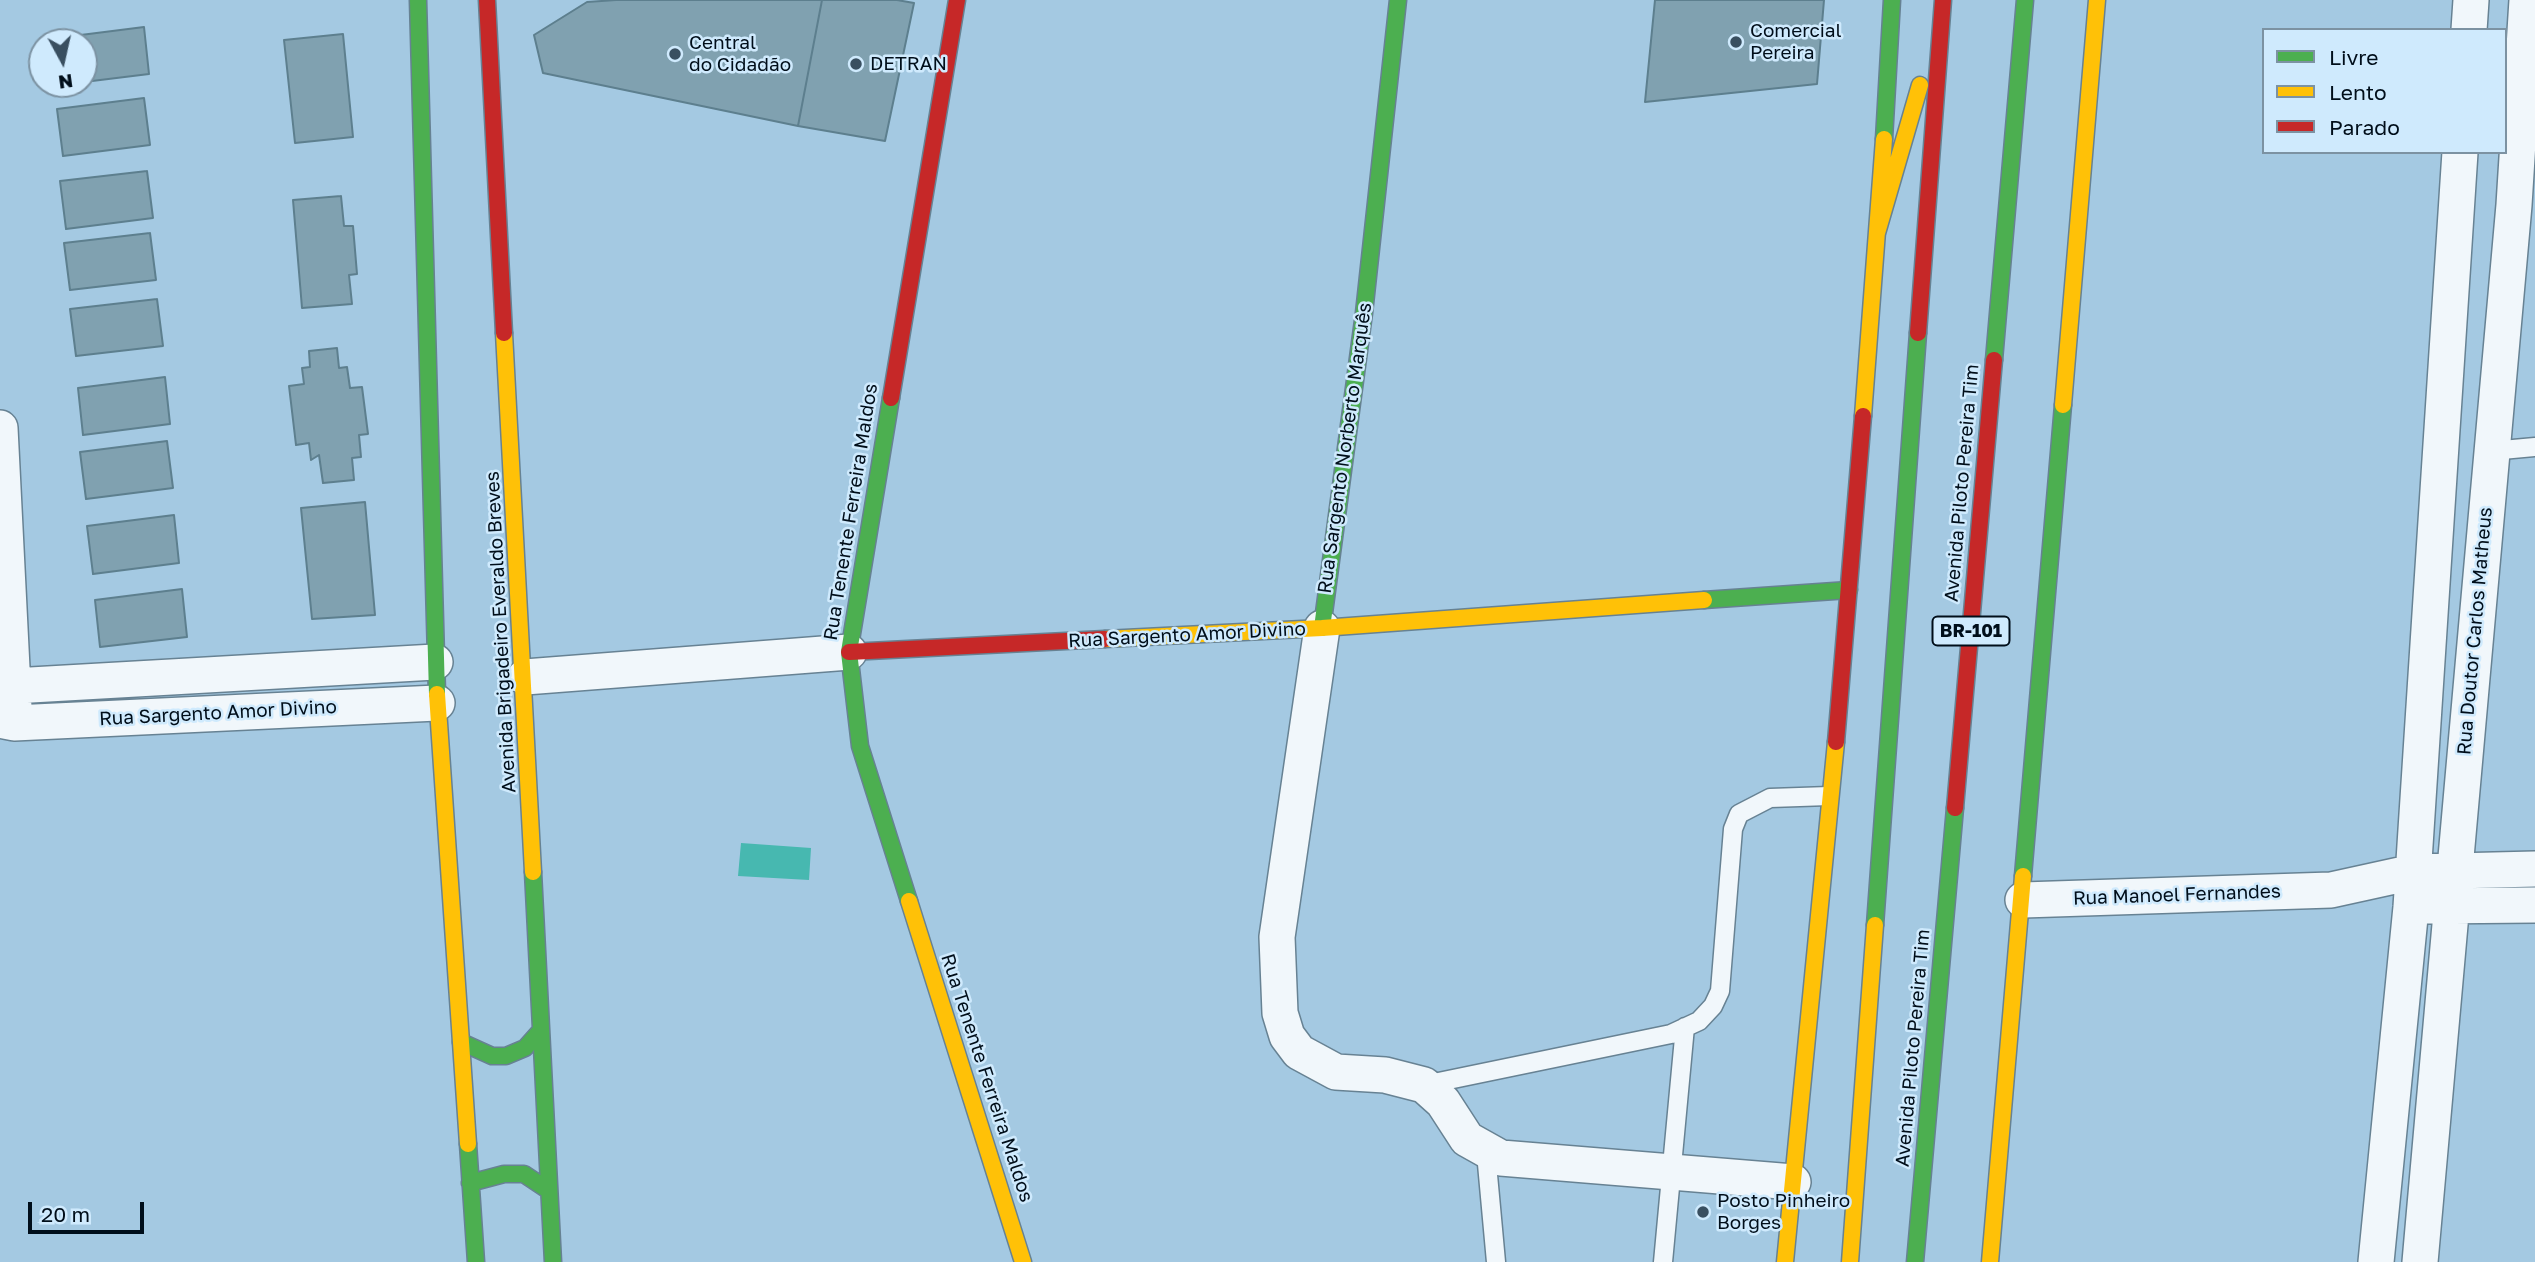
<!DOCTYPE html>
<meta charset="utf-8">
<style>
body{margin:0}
#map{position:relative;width:2535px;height:1262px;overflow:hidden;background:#a4c9e2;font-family:"Golos Text",sans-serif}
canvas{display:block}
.legend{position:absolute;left:2262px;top:28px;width:245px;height:126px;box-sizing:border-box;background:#cfeafd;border:2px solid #7c92a2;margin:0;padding:9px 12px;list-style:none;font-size:21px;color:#000e1a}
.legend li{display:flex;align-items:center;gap:14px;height:35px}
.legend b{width:35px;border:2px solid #7c92a2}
.north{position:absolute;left:28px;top:28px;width:70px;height:70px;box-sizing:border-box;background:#cfeafd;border:2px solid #7c92a2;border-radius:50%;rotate:172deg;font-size:19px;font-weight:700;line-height:28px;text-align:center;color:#000e1a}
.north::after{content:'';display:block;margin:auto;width:24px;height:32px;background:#394f60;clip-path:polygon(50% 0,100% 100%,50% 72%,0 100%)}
.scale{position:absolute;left:28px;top:1202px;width:116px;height:32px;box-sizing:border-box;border:4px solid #000e1a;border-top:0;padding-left:9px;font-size:21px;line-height:24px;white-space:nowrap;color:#000e1a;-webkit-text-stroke:5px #cfeafd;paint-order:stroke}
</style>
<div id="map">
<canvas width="2535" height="1262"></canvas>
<ul class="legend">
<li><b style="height:9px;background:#4caf50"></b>Livre</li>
<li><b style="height:9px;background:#ffc107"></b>Lento</li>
<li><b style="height:9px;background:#c62828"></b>Parado</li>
</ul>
<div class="north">N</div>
<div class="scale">20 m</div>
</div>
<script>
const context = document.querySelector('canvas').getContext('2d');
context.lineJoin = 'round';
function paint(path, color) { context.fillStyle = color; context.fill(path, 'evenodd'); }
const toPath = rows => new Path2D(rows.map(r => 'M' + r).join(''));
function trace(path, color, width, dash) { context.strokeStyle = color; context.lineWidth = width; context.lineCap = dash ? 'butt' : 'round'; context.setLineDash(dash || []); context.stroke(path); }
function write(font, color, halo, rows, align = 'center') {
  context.font = font + ' "Golos Text",sans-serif'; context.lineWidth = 5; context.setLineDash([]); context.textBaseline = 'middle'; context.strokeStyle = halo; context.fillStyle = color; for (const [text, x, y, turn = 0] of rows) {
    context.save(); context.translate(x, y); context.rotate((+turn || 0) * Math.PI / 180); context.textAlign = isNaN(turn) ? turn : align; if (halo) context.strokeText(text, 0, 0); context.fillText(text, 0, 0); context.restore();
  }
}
paint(toPath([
 [741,843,811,848,809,880,738,876]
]), '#47b8b0');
const building = toPath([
 [616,0,822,0,798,126,543,73,534,35,587,2,616,0],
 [822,0,897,0,914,3,885,141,798,126,822,0],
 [1655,0,1824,0,1817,84,1645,102,1655,0],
 [144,27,149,74,84,82,84,42,57,42,57,38,144,27],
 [343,34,353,137,295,143,284,40,343,34],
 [144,98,150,145,63,156,57,109,144,98],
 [147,171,153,218,66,229,60,181,147,171],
 [341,196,344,226,353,226,357,274,349,275,352,304,302,308,293,200,341,196],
 [150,233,156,280,70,290,64,243,150,233],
 [157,299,163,346,76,356,70,309,157,299],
 [337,348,339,368,347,367,350,388,362,387,368,434,359,435,361,457,352,458,354,480,323,483,319,455,311,460,309,443,296,445,289,386,304,384,302,368,310,367,309,351,337,348],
 [165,377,170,424,83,435,78,388,165,377],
 [167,441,173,488,86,499,80,452,167,441],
 [365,502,375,615,312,619,301,508,365,502],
 [174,515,179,563,93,574,87,526,174,515],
 [182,589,187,637,100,647,95,600,182,589]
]);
paint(building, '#80a1b0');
trace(building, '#5d7f8e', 2);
const lane = toPath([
 [2491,451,2535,447],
 [1424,1085,1671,1034,1699,1021,1713,1006,1720,991,1733,829,1739,814,1770,798,1829,796],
 [1486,1153,1496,1262],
 [1663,1262,1685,1027]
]);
const street = toPath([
 [2469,30,2471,0],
 [0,428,14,708],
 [1322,628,1277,937,1280,1013,1287,1036,1299,1052,1336,1072,1385,1075,1424,1085,1443,1102,1467,1139,1501,1158,1793,1182],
 [525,677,849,652],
 [0,690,13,686,435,662],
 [0,720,14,723,437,703],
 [2023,900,2331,890,2413,872,2535,869],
 [2427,906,2535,905],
 [2376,1262,2411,907,2460,152],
 [2420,1262,2514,205,2527,0]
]);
const fast = toPath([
 [418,0,437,694],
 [1884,139,1892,0],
 [1994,360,2025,0],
 [891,398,849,652,860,746,909,901],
 [1704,600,1849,590],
 [1322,628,1364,313,1398,0],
 [533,872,553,1262],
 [2023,876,2063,405],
 [1875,925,1918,333],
 [461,1042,492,1056,506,1056,525,1048,541,1030],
 [468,1144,476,1262],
 [470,1183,504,1174,524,1174,548,1190],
 [1915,1262,1955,808]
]);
const slow = toPath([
 [1877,233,1920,85],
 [504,333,533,872],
 [2063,405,2097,0],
 [1863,416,1884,139],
 [1105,639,1322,628,1704,600],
 [437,694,468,1144],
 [909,901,1023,1262],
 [1785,1262,1836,742],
 [1850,1262,1875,925],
 [1990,1262,2023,876]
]);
const jam = toPath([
 [487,0,504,333],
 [1918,333,1943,0],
 [891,398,957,0],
 [849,652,1105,639],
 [1836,742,1863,416],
 [1955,808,1994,360]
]);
trace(lane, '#678293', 21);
trace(street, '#678293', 38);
trace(fast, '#678293', 19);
trace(slow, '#678293', 19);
trace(jam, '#678293', 19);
trace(lane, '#f1f7fb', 18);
trace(street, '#f1f7fb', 35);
trace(fast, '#4caf50', 16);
trace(slow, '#ffc107', 16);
trace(jam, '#c62828', 16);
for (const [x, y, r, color] of [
 [1736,42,7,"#394f60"],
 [675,54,7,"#394f60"],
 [856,64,7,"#394f60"],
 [1703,1212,7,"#394f60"]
]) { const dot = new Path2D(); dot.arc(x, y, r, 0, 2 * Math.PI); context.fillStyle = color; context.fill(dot); trace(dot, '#cfeafd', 2.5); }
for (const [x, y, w] of [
 [1971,631,77]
]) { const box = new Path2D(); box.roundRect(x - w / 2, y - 14.5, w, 29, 5); context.fillStyle = '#cfeafd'; context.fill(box); trace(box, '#000e1a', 2); }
write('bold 18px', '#000e1a', null, [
 ["BR-101",1971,631]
]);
write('19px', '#000e1a', '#cfeafd', [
 ["Comercial",1750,31],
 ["Pereira",1750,53],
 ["Central",689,43],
 ["do Cidadão",689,65],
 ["DETRAN",870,64],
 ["Posto Pinheiro",1717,1201],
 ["Borges",1717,1223]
], 'left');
write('19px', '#000e1a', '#cfeafd', [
 ["Rua Sargento Norberto Marquês",1345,448,-82],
 ["Avenida Piloto Pereira Tim",1962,483,-85],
 ["Rua Tenente Ferreira Maldos",851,512,-81],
 ["Rua Doutor Carlos Matheus",2475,631,-85],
 ["Avenida Brigadeiro Everaldo Breves",501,632,-93],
 ["Rua Sargento Amor Divino",1187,635,-3],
 ["Rua Sargento Amor Divino",218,713,-3],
 ["Rua Manoel Fernandes",2177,895,-2],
 ["Avenida Piloto Pereira Tim",1913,1048,-85],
 ["Rua Tenente Ferreira Maldos",987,1078,72]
]);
</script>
